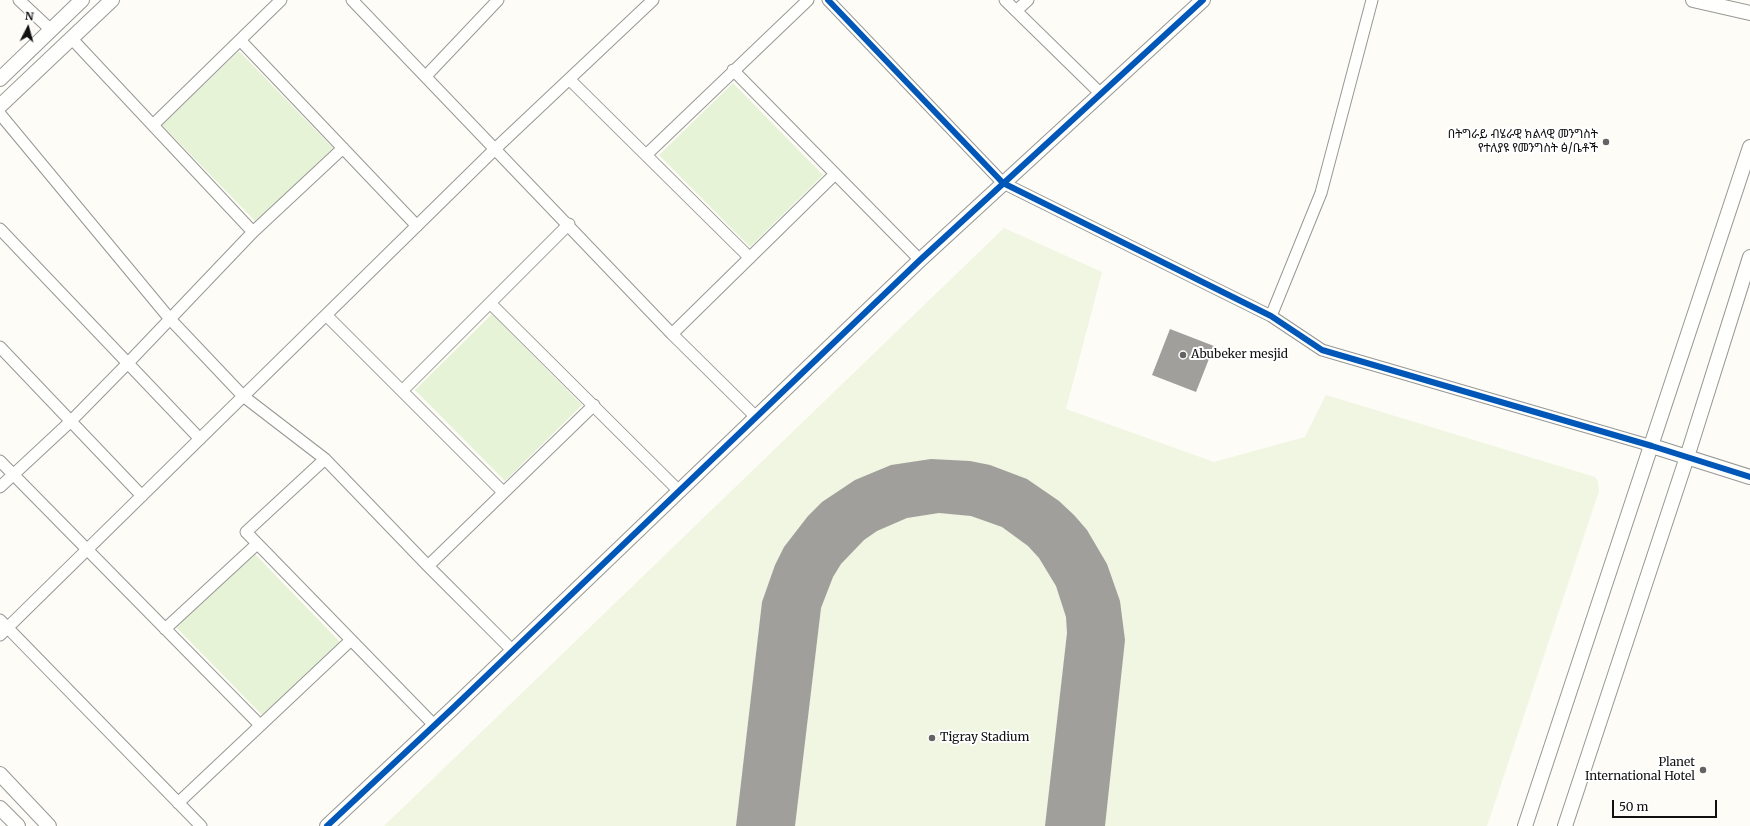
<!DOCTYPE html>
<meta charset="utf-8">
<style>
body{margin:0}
#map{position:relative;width:1750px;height:826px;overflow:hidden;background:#fdfcf7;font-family:Merriweather,serif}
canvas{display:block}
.north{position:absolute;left:8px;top:8px;width:40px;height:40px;-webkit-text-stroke:3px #fff;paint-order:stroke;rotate:6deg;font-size:11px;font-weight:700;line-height:16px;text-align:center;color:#111}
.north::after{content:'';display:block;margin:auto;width:14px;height:18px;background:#111;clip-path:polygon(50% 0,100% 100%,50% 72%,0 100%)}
.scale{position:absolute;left:1612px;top:800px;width:105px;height:18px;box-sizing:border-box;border:2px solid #111;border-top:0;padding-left:5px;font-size:12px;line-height:14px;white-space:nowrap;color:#111;-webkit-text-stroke:3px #fff;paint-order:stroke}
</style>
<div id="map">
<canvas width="1750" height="826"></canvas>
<div class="north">N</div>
<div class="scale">50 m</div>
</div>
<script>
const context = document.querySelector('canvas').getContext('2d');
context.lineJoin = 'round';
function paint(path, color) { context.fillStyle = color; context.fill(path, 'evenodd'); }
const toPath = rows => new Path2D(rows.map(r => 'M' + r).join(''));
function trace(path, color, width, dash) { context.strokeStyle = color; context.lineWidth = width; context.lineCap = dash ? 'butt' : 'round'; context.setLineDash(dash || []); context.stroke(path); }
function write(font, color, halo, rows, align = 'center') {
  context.font = font + ' Merriweather,"Noto Sans Ethiopic",serif'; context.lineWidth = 4; context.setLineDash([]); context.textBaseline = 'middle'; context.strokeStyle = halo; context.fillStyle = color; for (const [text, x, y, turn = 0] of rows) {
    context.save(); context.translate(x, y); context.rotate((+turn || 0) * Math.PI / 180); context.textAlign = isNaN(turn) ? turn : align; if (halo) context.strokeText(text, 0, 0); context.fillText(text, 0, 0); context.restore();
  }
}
paint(toPath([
 [239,51,333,148,256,222,162,125],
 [733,83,823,175,750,247,659,155],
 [492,314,582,405,505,481,415,390],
 [254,553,340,642,263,716,176,627]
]), '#e7f3d7');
paint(toPath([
 [1004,228,1102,272,1066,409,1214,462,1305,437,1326,395,1595,477,1598,481,1599,491,1487,826,384,826]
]), '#f0f6e1');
paint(toPath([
 [1170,329,1214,346,1196,392,1152,375],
 [931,459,970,461,990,465,1027,479,1059,501,1074,515,1087,530,1107,564,1120,601,1125,640,1105,826,1045,826,1067,633,1066,617,1056,586,1039,558,1028,546,1002,527,971,516,939,513,907,518,877,531,864,540,841,564,833,577,821,608,795,826,736,826,762,602,775,565,784,547,808,516,822,502,855,480,891,465]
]), '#a19f9c');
const minor = toPath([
 [19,0,51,30],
 [352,0,672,334,756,417],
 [828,0,1003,183,1271,316,1322,350,1652,446],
 [1005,0,1101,94],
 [1016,11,1028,0],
 [72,39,253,232],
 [240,40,417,226],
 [733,70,920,260],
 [426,76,498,0],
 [569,79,750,258],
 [0,114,170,319,243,396,325,459,428,566,512,650],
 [153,125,281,0],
 [646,155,808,0],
 [0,229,200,439],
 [490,303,679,491],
 [326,315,503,492],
 [1271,316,1321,193,1372,0],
 [672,334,835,174],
 [0,347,142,496],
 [402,391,569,224],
 [325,459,246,532,434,725],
 [0,461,260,725],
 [0,487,71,421,128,363,253,232,343,148],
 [428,566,594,405],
 [0,620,201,826],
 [165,629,257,544],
 [0,635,495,149,653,0],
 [178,803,351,640]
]);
const tertiary = toPath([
 [1693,0,1750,13],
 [0,79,82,0],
 [0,106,112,0],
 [1652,446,1750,477],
 [0,774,49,826],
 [0,808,18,826],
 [327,826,454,707,920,260,1203,0],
 [1525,826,1750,147],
 [1565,826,1687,457,1750,257]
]);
trace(minor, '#979795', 13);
trace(tertiary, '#979795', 16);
trace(minor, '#fffffe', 11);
trace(tertiary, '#fffffe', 14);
trace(toPath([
 [828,0,1003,183,1271,316,1322,350,1652,446,1750,477],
 [327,826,454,707,920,260,1203,0]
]), '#0057b8', 6);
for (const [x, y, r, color] of [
 [1606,142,4,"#646362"],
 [1183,355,4,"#646362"],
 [932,738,4,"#646362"],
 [1703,770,4,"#646362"]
]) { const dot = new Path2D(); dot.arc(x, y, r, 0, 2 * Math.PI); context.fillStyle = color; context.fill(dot); trace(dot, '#fff', 1.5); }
write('12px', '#111', '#fff', [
 ["በትግራይ ብሄራዊ ክልላዊ መንግስት",1598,135],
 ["የተለያዩ የመንግስት ፅ/ቤቶች",1598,149],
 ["Abubeker mesjid",1191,355,"left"],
 ["Tigray Stadium",940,738,"left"],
 ["Planet",1695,763],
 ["International Hotel",1695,777]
], 'right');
</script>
